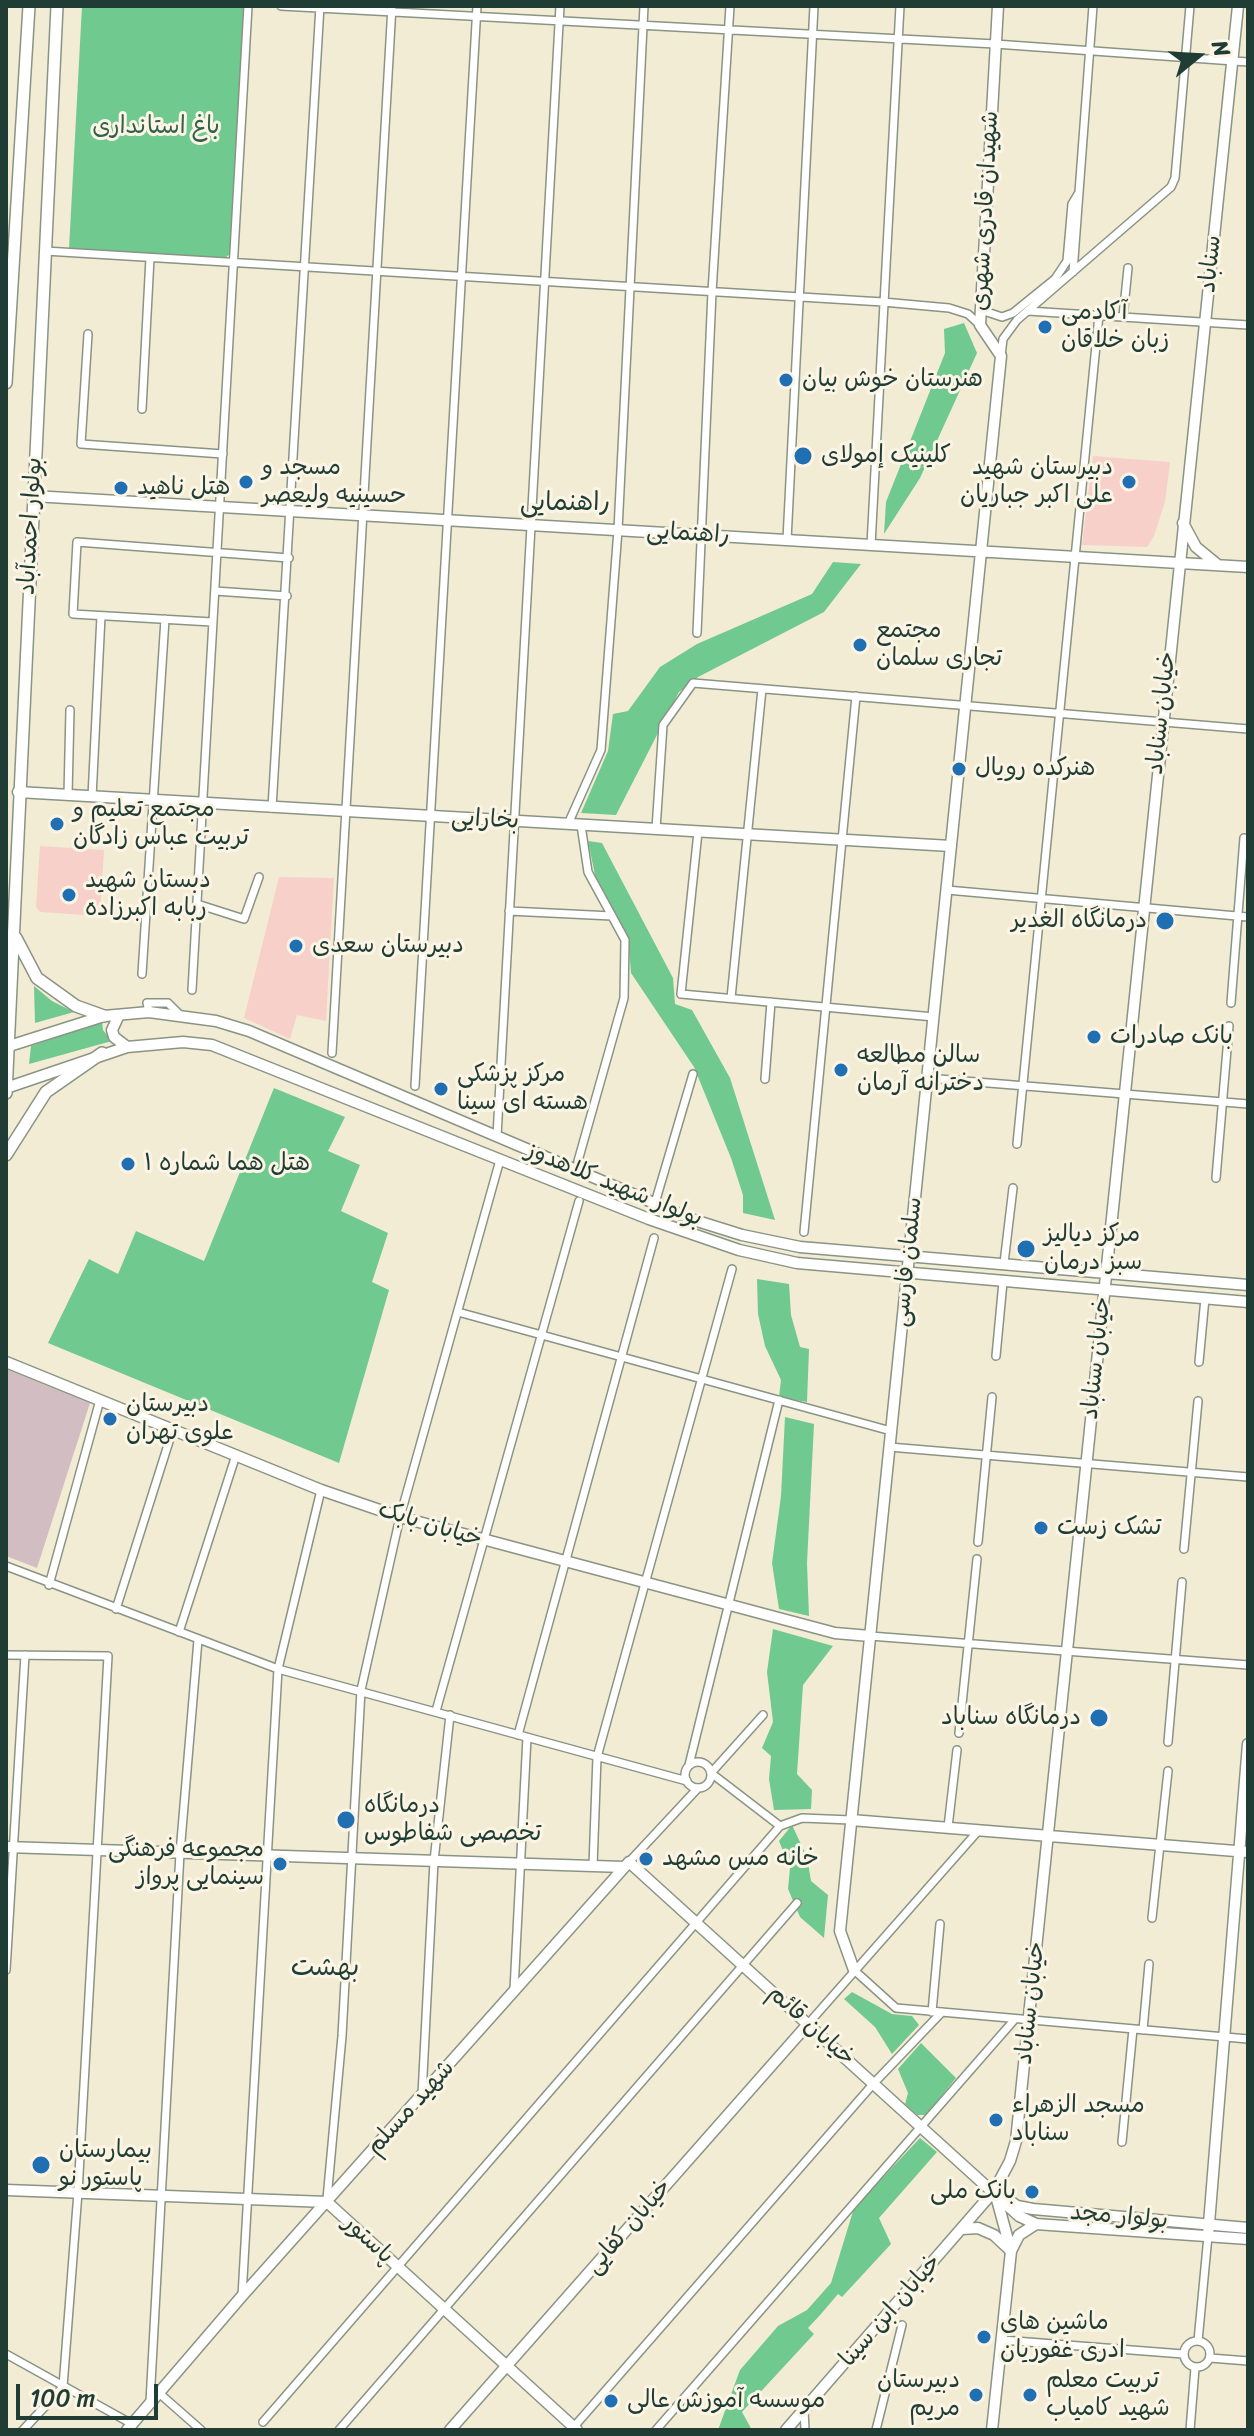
<!DOCTYPE html>
<meta charset="utf-8">
<style>
body{margin:0}
#map{position:relative;width:1254px;height:2436px;overflow:hidden;background:#f3ecd4;font-family:Sriracha,sans-serif}
canvas{display:block}
.frame{position:absolute;inset:0;border:8px solid #1f3d34;pointer-events:none}
.north{position:absolute;left:1158px;top:16px;width:80px;height:80px;-webkit-text-stroke:6px #fcf5e5;paint-order:stroke;rotate:72deg;font-size:22px;font-weight:700;line-height:32px;text-align:center;color:#1f3d34}
.north::after{content:'';display:block;margin:auto;width:28px;height:36px;background:#1f3d34;clip-path:polygon(50% 0,100% 100%,50% 72%,0 100%)}
.scale{position:absolute;left:16px;top:2384px;width:142px;height:36px;box-sizing:border-box;border:4px solid #1f3d34;border-top:0;padding-left:10px;font-size:24px;line-height:28px;white-space:nowrap;color:#1f3d34;-webkit-text-stroke:6px #fcf5e5;paint-order:stroke}
</style>
<div id="map">
<canvas width="1254" height="2436"></canvas>
<div class="frame"></div>
<div class="north">N</div>
<div class="scale">100 m</div>
</div>
<script>
const context = document.querySelector('canvas').getContext('2d');
context.lineJoin = 'round';
function paint(path, color) { context.fillStyle = color; context.fill(path, 'evenodd'); }
const toPath = rows => new Path2D(rows.map(r => 'M' + r).join(''));
function trace(path, color, width, dash) { context.strokeStyle = color; context.lineWidth = width; context.lineCap = dash ? 'butt' : 'round'; context.setLineDash(dash || []); context.stroke(path); }
function write(font, color, halo, rows, align = 'center') {
  context.font = font + ' Sriracha,"Playpen Sans Arabic",sans-serif'; context.lineWidth = 6; context.setLineDash([]); context.textBaseline = 'middle'; context.strokeStyle = halo; context.fillStyle = color; for (const [text, x, y, turn = 0] of rows) {
    context.save(); context.translate(x, y); context.rotate((+turn || 0) * Math.PI / 180); context.textAlign = isNaN(turn) ? turn : align; if (halo) context.strokeText(text, 0, 0); context.fillText(text, 0, 0); context.restore();
  }
}
paint(toPath([
 [1093,456,1170,462,1165,502,1154,536,1147,547,1082,545],
 [40,846,104,850,100,916,40,912,36,907],
 [279,877,334,878,326,1021,297,1015,290,1039,244,1018]
]), '#f7d0ca');
paint(toPath([
 [6,1369,90,1403,37,1568,6,1556]
]), '#d2bec2');
paint(toPath([
 [82,6,244,6,231,253,224,259,69,249],
 [964,323,977,353,920,478,884,534,886,502,945,353,944,329],
 [833,562,861,564,824,612,698,677,679,692,616,815,581,813,608,751,613,714,628,711,660,667,697,644,812,594],
 [588,841,602,843,673,978,675,1004,692,1010,730,1078,775,1220,743,1213,743,1195,731,1158,694,1067,631,973,628,936,595,875],
 [34,986,52,1001,74,1012,35,1023],
 [102,1022,103,1030,112,1041,29,1064,31,1046],
 [274,1088,345,1117,328,1151,360,1165,341,1211,388,1233,372,1282,389,1290,339,1463,48,1343,89,1259,118,1274,136,1231,204,1261],
 [757,1279,789,1284,791,1315,800,1347,809,1349,807,1402,779,1397,781,1380,765,1346,758,1314],
 [785,1417,814,1424,807,1563,809,1616,779,1609,772,1563,781,1496],
 [773,1629,833,1646,803,1685,797,1774,812,1790,811,1809,774,1810,769,1779,771,1756,762,1748,773,1722,767,1672],
 [792,1825,807,1857,811,1881,828,1895,824,1938,800,1917,788,1889,790,1868,779,1841],
 [852,1992,892,2014,912,2016,919,2025,892,2054,875,2027,844,1999],
 [921,2043,956,2078,926,2115,917,2115,905,2104,908,2093,898,2069],
 [920,2138,937,2152,879,2218,891,2244,842,2297,838,2294,821,2314,808,2328,814,2334,742,2412,752,2430,718,2430,740,2370,778,2326,807,2310,831,2283,854,2208]
]), '#70c98f');
const street = toPath([
 [281,6,995,44,1248,62],
 [45,251,883,302,949,308,968,314,980,325],
 [1073,272,1093,6],
 [981,310,1002,317,1013,313,1055,279,1067,261,1072,204,1078,194],
 [1028,311,1248,325],
 [1123,317,1128,268],
 [88,334,81,444,223,454],
 [1001,356,1003,339,1017,320,1171,187,1175,178,1190,6],
 [142,409,150,258],
 [787,540,814,6],
 [871,545,900,6],
 [215,591,287,596],
 [212,622,73,614,77,542,289,558],
 [697,633,712,292,730,6],
 [68,795,70,710],
 [92,797,101,616],
 [272,808,320,6],
 [568,824,601,750,618,530,644,6],
 [656,829,663,725,693,683,1248,729],
 [698,832,681,994,934,1017],
 [947,890,1248,917],
 [197,904,244,919,259,877],
 [509,911,612,916],
 [142,974,165,619],
 [192,990,248,6],
 [731,998,762,689],
 [1231,1003,1244,838],
 [149,1012,147,1003,168,1003,180,1015],
 [332,1053,392,6],
 [927,1078,1248,1104],
 [765,1079,771,1002],
 [415,1086,477,6],
 [497,1136,560,6],
 [1017,1144,1099,315],
 [578,1161,624,998,625,940,588,872,581,825],
 [1216,1178,1229,1026],
 [655,1203,693,1074],
 [804,1232,856,696],
 [1004,1263,1013,1188],
 [458,1312,891,1431],
 [996,1356,1003,1282],
 [1199,1362,1205,1298],
 [889,1447,1248,1477],
 [978,1542,992,1397],
 [1184,1549,1198,1401],
 [6,1566,278,1669,687,1781],
 [49,1585,100,1400],
 [116,1609,173,1429],
 [179,1632,236,1455],
 [870,1636,1248,1665],
 [6,1655,108,1656,78,2192,63,2387,23,2430],
 [436,1711,579,1201],
 [763,1715,711,1773,780,1826],
 [959,1733,977,1559],
 [518,1735,654,1238],
 [1168,1742,1182,1582],
 '685 1775a13 13 0 1 1 26 0a13 13 0 1 1-26 0Z',
 [689,1765,779,1400],
 [948,1827,957,1750],
 [629,1862,698,1788],
 [593,1866,597,1757,732,1269],
 [1152,1918,1168,1771],
 [6,1970,25,1655],
 [854,1970,896,2008,1248,2039],
 [514,1990,527,1737],
 [932,2012,940,1924],
 [808,2024,979,1830],
 [1143,2030,1149,1964],
 [422,2095,434,1861,450,1715],
 [1122,2142,1133,2029],
 [327,2199,342,2036,361,1690,400,1517,500,1160],
 [242,2296,278,1669,321,1490],
 [1002,2340,1183,2354],
 '1184 2354a13 13 0 1 1 26 0a13 13 0 1 1-26 0Z',
 [1198,2341,1208,2236],
 [6,2354,132,2424],
 [1210,2358,1248,2361],
 [159,2393,201,2430],
 [150,2402,180,1853,198,1640],
 [804,2410,805,2430],
 [263,2422,780,1826,802,1818,851,1820],
 [572,2429,874,2083,942,2012],
 [339,2430,797,1903],
 [656,2430,1015,2019],
 [876,2430,902,2325],
 [1190,2430,1195,2368]
]);
const secondary = toPath([
 [33,496,1248,567],
 [1183,523,1196,547,1218,565],
 [18,792,951,846],
 [119,1015,112,1030,114,1037,127,1047],
 [6,1047,104,1016,149,1012,216,1021,249,1031,694,1220,742,1235,800,1247,1248,1285],
 [6,1088,127,1047,183,1042,212,1045,649,1219,739,1250,797,1263,1248,1302],
 [6,1362,321,1490,400,1517,835,1633,870,1636],
 [851,1820,1248,1852],
 [6,1847,624,1867],
 [854,1970,840,1931,1001,356,980,325,998,6],
 [6,2190,327,2202,577,2430],
 [996,2196,1011,2251],
 [1006,2198,1017,2206,1033,2209,1248,2228],
 [962,2229,978,2228,994,2235,1010,2250],
 [1208,2236,1248,1744],
 [127,2430,242,2296,629,1862,1019,2216,1036,2224,1248,2239],
 [450,2430,808,2024],
 [786,2430,994,2191,1010,2161,1016,2141,1238,6],
 [992,2430,1011,2251,1019,2235,1036,2224]
]);
const primary = toPath([
 [6,383,29,6],
 [16,938,37,978,76,1006,104,1016],
 [6,1093,57,6],
 [6,1155,46,1092,102,1053]
]);
trace(street, '#899484', 10);
trace(secondary, '#899484', 13);
trace(primary, '#899484', 14);
trace(street, '#fff', 7);
trace(secondary, '#fff', 10);
trace(primary, '#fff', 11);
for (const [x, y, r, color] of [
 [1045,327,8,"#1f6fb2"],
 [786,380,8,"#1f6fb2"],
 [803,456,10,"#1f6fb2"],
 [246,482,8,"#1f6fb2"],
 [1129,482,8,"#1f6fb2"],
 [121,488,8,"#1f6fb2"],
 [860,645,8,"#1f6fb2"],
 [959,769,8,"#1f6fb2"],
 [57,824,8,"#1f6fb2"],
 [69,895,8,"#1f6fb2"],
 [1165,921,10,"#1f6fb2"],
 [296,946,8,"#1f6fb2"],
 [1094,1037,8,"#1f6fb2"],
 [841,1070,8,"#1f6fb2"],
 [441,1089,8,"#1f6fb2"],
 [128,1164,8,"#1f6fb2"],
 [1026,1249,10,"#1f6fb2"],
 [110,1419,8,"#1f6fb2"],
 [1041,1528,8,"#1f6fb2"],
 [1099,1718,10,"#1f6fb2"],
 [346,1820,10,"#1f6fb2"],
 [646,1859,8,"#1f6fb2"],
 [280,1864,8,"#1f6fb2"],
 [996,2120,8,"#1f6fb2"],
 [41,2165,10,"#1f6fb2"],
 [1032,2192,8,"#1f6fb2"],
 [984,2337,8,"#1f6fb2"],
 [976,2395,8,"#1f6fb2"],
 [1030,2395,8,"#1f6fb2"],
 [611,2401,8,"#1f6fb2"]
]) { const dot = new Path2D(); dot.arc(x, y, r, 0, 2 * Math.PI); context.fillStyle = color; context.fill(dot); trace(dot, '#fcf5e5', 3); }
write('24px', '#33604b', '#fcf5e5', [
 ["باغ استانداری",156,127]
]);
write('24px', '#1f3d34', '#fcf5e5', [
 ["شهیدان قادری شهری",986,211,-87],
 ["سناباد",1211,264,-84],
 ["بولوار احمدآباد",31,526,-87],
 ["راهنمایی",688,534,3],
 ["خیابان سناباد",1162,713,-84],
 ["بخارایی",485,820,3],
 ["بولوار شهید کلاهدوز",614,1185,22],
 ["سلمان فارسی",908,1262,-84],
 ["خیابان سناباد",1097,1358,-84],
 ["خیابان بابک",430,1525,17],
 ["خیابان سناباد",1031,2003,-84],
 ["خیابان قائم",811,2026,42],
 ["شهید مسلم",411,2108,-48],
 ["بولوار مجد",1119,2217,5],
 ["خیابان کفایی",629,2227,-49],
 ["پاستور",368,2240,43],
 ["خیابان ابن سینا",891,2311,-49]
]);
write('24px', '#1f3d34', '#fcf5e5', [
 ["آکادمی",1061,313],
 ["زبان خلاقان",1061,341],
 ["هنرستان خوش بیان",802,380],
 ["کلینیک إمولای",821,456],
 ["مسجد و",262,468],
 ["حسینیه ولیعصر",262,496],
 ["دبیرستان شهید",1113,468,"right"],
 ["علی اکبر جباریان",1113,496,"right"],
 ["هتل ناهید",137,488],
 ["مجتمع",876,631],
 ["تجاری سلمان",876,659],
 ["هنرکده رویال",975,769],
 ["مجتمع تعلیم و",73,810],
 ["تربیت عباس زادگان",73,838],
 ["دبستان شهید",85,881],
 ["ربابه اکبرزاده",85,909],
 ["درمانگاه الغدیر",1147,921,"right"],
 ["دبیرستان سعدی",312,946],
 ["بانک صادرات",1110,1037],
 ["سالن مطالعه",857,1056],
 ["دخترانه آرمان",857,1084],
 ["مرکز پزشکی",457,1075],
 ["هسته ای سینا",457,1103],
 ["هتل هما شماره ۱",144,1164],
 ["مرکز دیالیز",1044,1235],
 ["سبز درمان",1044,1263],
 ["دبیرستان",126,1405],
 ["علوی تهران",126,1433],
 ["تشک زست",1057,1528],
 ["درمانگاه سناباد",1081,1718,"right"],
 ["درمانگاه",364,1806],
 ["تخصصی شفاطوس",364,1834],
 ["مجموعه فرهنگی",264,1850,"right"],
 ["سینمایی پرواز",264,1878,"right"],
 ["خانه مس مشهد",662,1859],
 ["مسجد الزهراء",1012,2106],
 ["سناباد",1012,2134],
 ["بیمارستان",59,2151],
 ["پاستور نو",59,2179],
 ["بانک ملی",1016,2192,"right"],
 ["ماشین های",1000,2323],
 ["ادری غفوریان",1000,2351],
 ["دبیرستان",960,2381,"right"],
 ["مریم",960,2409,"right"],
 ["تربیت معلم",1046,2381],
 ["شهید کامیاب",1046,2409],
 ["موسسه آموزش عالی",627,2401]
], 'left');
write('26px', '#1f3d34', '#fcf5e5', [
 ["راهنمایی",565,503],
 ["بهشت",325,1968]
]);
</script>
